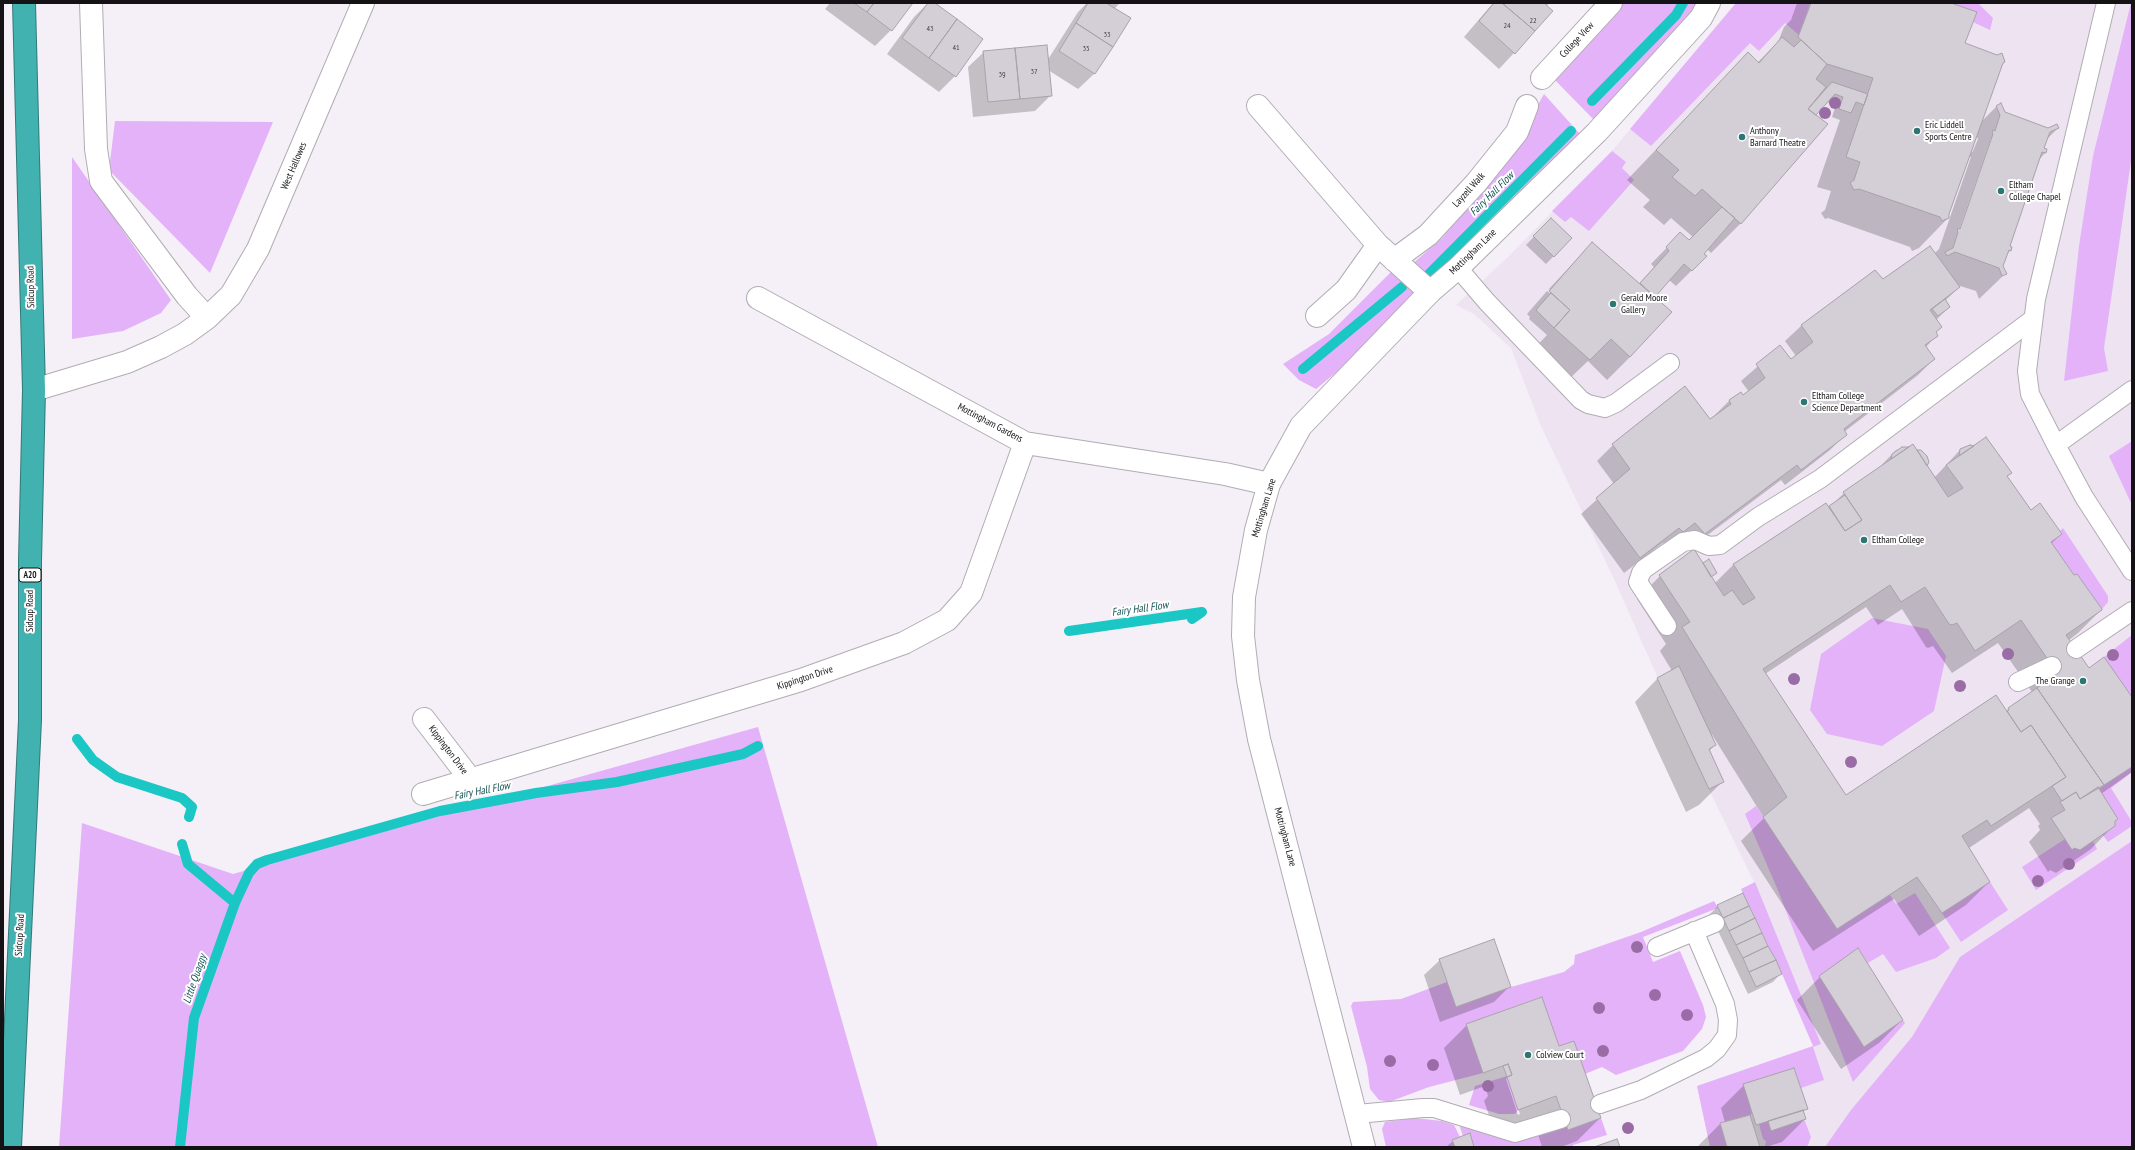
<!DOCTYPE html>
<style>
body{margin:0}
#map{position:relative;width:2135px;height:1150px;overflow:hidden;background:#f5eff7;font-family:"PT Sans Narrow",sans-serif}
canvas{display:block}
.frame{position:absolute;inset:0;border:4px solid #141215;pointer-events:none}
</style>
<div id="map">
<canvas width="2135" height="1150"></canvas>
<div class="frame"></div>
</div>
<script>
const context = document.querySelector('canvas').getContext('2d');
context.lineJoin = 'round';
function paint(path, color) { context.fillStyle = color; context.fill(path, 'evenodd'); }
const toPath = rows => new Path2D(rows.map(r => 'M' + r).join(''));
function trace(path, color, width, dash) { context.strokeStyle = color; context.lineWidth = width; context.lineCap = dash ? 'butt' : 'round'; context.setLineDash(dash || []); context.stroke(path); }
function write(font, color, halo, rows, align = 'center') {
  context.font = font + ' "PT Sans Narrow",sans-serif'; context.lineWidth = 4; context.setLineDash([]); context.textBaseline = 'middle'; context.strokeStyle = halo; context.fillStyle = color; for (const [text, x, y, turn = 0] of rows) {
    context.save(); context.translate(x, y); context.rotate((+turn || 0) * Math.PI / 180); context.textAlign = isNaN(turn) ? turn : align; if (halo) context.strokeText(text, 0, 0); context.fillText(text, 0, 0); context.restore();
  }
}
paint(toPath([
 [1736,3,2132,3,2132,1147,1710,1147,1697,1086,1821,1044,1759,892,1692,755,1614,579,1541,426,1511,348,1474,314,1456,305,1507,258,1612,151]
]), '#ede3f1');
paint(toPath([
 [1622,3,1696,3,1691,12,1597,123,1551,76],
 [1736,3,1810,3,1799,35,1785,23,1759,51,1750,43,1651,146,1630,129],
 [1951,3,1978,3,1993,18,1990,30,1973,22,1977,13],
 [2131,3,2132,154,2104,348,2108,371,2064,381,2079,246,2093,156],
 [1544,94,1580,134,1431,283,1411,265,1442,238,1503,167],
 [115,121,273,122,210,273,109,170],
 [1612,151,1626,162,1622,168,1634,180,1589,231,1571,217,1565,222,1552,211],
 [72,157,171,300,161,313,123,331,72,339],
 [1393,270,1417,295,1372,343,1316,389,1299,380,1283,364,1329,334],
 [2132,441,2132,505,2109,456],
 [2063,528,2108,596,2108,602,2102,609,2077,574,2074,575,2051,542,2062,534,2060,531],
 [1872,618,1928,629,1946,656,1934,711,1882,746,1827,734,1810,710,1821,654],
 [2132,635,2132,697,2104,657],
 [758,727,878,1147,59,1147,82,823,233,874],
 [2131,767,2132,772,2111,788,2132,822,2132,826,2108,842,2102,834,2115,826,2115,821,2118,819,2099,789],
 [1756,806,1837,929,1890,895,1896,904,1915,893,1950,948,1936,958,1896,972,1883,954,1868,963,1858,948,1819,976,1864,1047,1903,1020,1905,1023,1853,1082,1777,888,1745,814],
 [2065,839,2080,850,2093,841,2097,849,2036,890,2022,867],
 [2132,841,2132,1147,1825,1147,1851,1110,1912,1037,1960,957],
 [1755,882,1821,1044,1813,1047,1824,1080,1801,1088,1794,1068,1744,1084,1752,1114,1720,1123,1727,1147,1710,1147,1697,1086,1813,1046,1782,974,1741,889],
 [1990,882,2008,910,1961,942,1942,913],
 [1714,901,1718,908,1643,937,1653,962,1680,951,1703,1005,1706,1017,1702,1029,1683,1051,1616,1075,1602,1067,1585,1074,1574,1041,1559,1046,1541,997,1467,1024,1483,1073,1429,1087,1389,1102,1379,1100,1370,1089,1367,1067,1351,1006,1353,1002,1401,999,1447,982,1456,1006,1511,987,1564,972,1574,964,1575,955,1641,932],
 [1507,1076,1518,1110,1515,1114,1499,1114,1469,1105,1475,1086],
 [1415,1118,1442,1121,1454,1125,1460,1137,1463,1136,1460,1127,1466,1125,1565,1123,1568,1130,1601,1118,1607,1135,1573,1145,1573,1147,1386,1147,1382,1129,1385,1122],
 [1804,1119,1811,1137,1807,1147,1765,1146,1766,1141,1763,1139,1759,1124,1768,1121]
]), '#e4b2f8');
paint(toPath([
 [830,3,912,3,891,30,875,46,825,9],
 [928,3,933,3,982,39,955,76,939,92,887,54,914,17],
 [1087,3,1120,3,1114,9,1130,18,1094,74,1078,89,1048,70,1051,95,1035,111,973,117,968,67,984,52,1047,61,1078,12],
 [1493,3,1549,3,1514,53,1499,69,1464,37],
 [1797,3,1948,3,1964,44,2001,65,1980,123,1997,106,2005,113,2048,130,2058,128,2046,140,2043,149,2046,150,2045,153,2039,160,2009,247,2010,251,2006,255,2002,267,2005,274,1979,299,1976,291,1957,285,1959,287,1945,301,1949,307,1936,320,1935,332,1937,335,1926,347,1934,359,1918,375,1844,432,1846,434,1830,450,1785,485,1781,480,1689,549,1666,547,1663,543,1624,573,1581,514,1614,484,1597,461,1613,445,1710,420,1729,401,1741,393,1743,397,1749,392,1741,381,1780,347,1791,360,1796,356,1785,341,1801,326,1875,271,1883,281,1935,253,1939,249,1971,157,1968,156,1973,151,1978,139,1976,135,1948,214,1948,218,1919,248,1912,251,1910,247,1828,218,1825,219,1821,213,1825,210,1831,191,1817,187,1840,120,1832,117,1836,105,1826,102,1815,115,1741,223,1711,253,1707,249,1692,270,1676,286,1669,280,1654,297,1630,357,1607,380,1588,361,1566,382,1532,351,1547,335,1529,319,1530,317,1527,314,1547,291,1551,294,1553,293,1549,289,1592,243,1639,284,1654,267,1651,264,1680,234,1689,241,1693,237,1671,218,1664,225,1643,207,1650,200,1627,180,1748,53,1757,63,1778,42,1784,27,1791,20],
 [1991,139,1993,139,1960,234,1958,233],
 [1551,219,1571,238,1546,264,1526,245],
 [1912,446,1934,478,1960,450,2010,473,2007,477,2030,511,2061,534,2051,544,2073,576,2101,610,2078,633,2069,640,2088,669,2132,699,2132,772,2101,794,2114,822,2114,825,2091,849,2056,873,2050,870,2048,872,2029,842,2040,830,2038,826,2040,824,2029,808,1969,848,1989,882,1966,905,1919,936,1894,899,1813,951,1741,841,1764,818,1711,733,1715,745,1709,751,1723,781,1699,805,1686,812,1635,702,1658,678,1672,671,1660,651,1666,644,1637,599,1660,576,1708,561,1711,577,1715,583,1733,565,1826,504,1829,507,1832,505,1844,493,1875,472,1896,450],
 [1866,607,1878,625,1902,609,1926,647,1928,648,1933,646,1952,673,1998,643,2032,692,2006,711,1846,796,1765,674],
 [1718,906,1780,974,1773,982,1748,994,1710,914],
 [1440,960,1510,986,1494,1002,1440,1022,1424,975],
 [1820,977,1902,1020,1879,1043,1841,1069,1797,1000],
 [1467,1025,1558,1048,1600,1118,1577,1141,1561,1147,1542,1147,1533,1119,1495,1132,1484,1101,1488,1096,1485,1086,1460,1095,1444,1048],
 [1508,1078,1520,1114,1518,1115,1506,1079],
 [1744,1085,1806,1108,1803,1112,1805,1119,1782,1142,1766,1147,1697,1147,1720,1124,1725,1123,1721,1108],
 [1453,1141,1473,1147,1446,1147]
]), '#0003');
trace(toPath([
 [1592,101,1676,15,1683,3],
 [1429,274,1571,131],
 [1303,369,1402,287],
 [1069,631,1202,612,1192,619],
 [77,739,93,760,117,777,182,798,192,807,189,817],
 [235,903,249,873,257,864,267,860,440,811,536,793,617,782,743,754,758,746],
 [180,1147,194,1018,235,903,188,864,182,844]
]), '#1ac7c4', 10);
const building = toPath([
 [854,3,874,3,867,12,854,3],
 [874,3,913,3,892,31,867,12,874,3],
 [928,3,935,3,957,19,929,58,902,38,928,3],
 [1088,3,1106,3,1131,18,1113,47,1076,23,1088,3],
 [1494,3,1502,3,1535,31,1515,54,1479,21,1494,3],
 [1502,3,1544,3,1553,11,1535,31,1502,3],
 [1811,3,1951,3,1977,12,1965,43,1997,55,2002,53,2005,62,2003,63,1949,214,1949,218,1942,221,1940,217,1859,189,1854,190,1850,183,1854,180,1860,162,1846,157,1873,78,1827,64,1798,37,1811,3],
 [957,19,983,39,956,77,929,58,957,19],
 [1076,23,1113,47,1095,74,1059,51,1076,23],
 [1782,37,1794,47,1801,40,1827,64,1816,79,1826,87,1808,109,1828,124,1741,224,1702,189,1695,196,1672,177,1679,170,1656,150,1748,52,1759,63,1782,37],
 [1047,45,1052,96,1020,99,1015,48,1047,45],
 [1015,48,1020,99,988,102,983,51,1015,48],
 [1832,82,1868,94,1864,105,1856,102,1851,113,1839,109,1843,97,1835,94,1816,115,1808,109,1832,82],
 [2001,103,2005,112,2048,128,2057,124,2059,128,2050,132,2044,148,2047,149,2046,153,2042,152,2010,246,2012,247,2011,251,2009,250,2003,266,2007,274,2002,276,1999,268,1955,252,1947,256,1945,252,1953,248,1958,232,1957,231,1958,228,1960,229,1993,134,1992,133,1993,130,1995,131,2000,115,1996,106,2001,103],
 [1722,207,1735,218,1704,254,1707,256,1692,271,1684,264,1655,297,1640,283,1669,251,1666,247,1680,232,1689,240,1722,207],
 [1551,218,1572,238,1554,257,1533,236,1551,218],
 [1592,242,1672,312,1630,357,1611,339,1590,360,1554,328,1570,310,1549,291,1592,242],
 [1930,246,1960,287,1930,310,1942,327,1936,332,1938,336,1925,345,1935,359,1844,429,1847,435,1801,470,1797,465,1705,534,1695,523,1683,532,1679,528,1640,558,1596,498,1630,469,1612,444,1685,386,1710,419,1731,404,1729,400,1741,392,1743,395,1765,378,1756,364,1780,345,1791,359,1813,342,1801,325,1875,270,1883,279,1930,246],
 [1551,293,1570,310,1554,328,1536,310,1551,293],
 [1945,299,1950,307,1938,316,1932,309,1945,299],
 [1986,437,2012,473,2007,476,2031,510,2040,503,2062,534,2051,542,2074,575,2077,574,2102,609,2102,610,2066,635,2089,668,2104,657,2132,697,2132,767,2104,785,2037,688,2055,675,2055,670,2021,620,1975,651,1957,623,1952,625,1949,624,1925,587,1901,602,1890,585,1763,669,1846,795,1996,695,2021,732,2031,725,2066,777,1991,826,1987,820,1962,836,1990,882,1942,913,1917,877,1837,929,1763,817,1787,797,1682,627,1690,622,1659,575,1694,549,1724,596,1732,590,1743,605,1755,598,1733,564,1735,563,1826,503,1845,531,1862,520,1843,492,1913,444,1948,497,1963,488,1946,465,1986,437],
 [1970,445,1974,446,1959,456,1960,449,1970,445],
 [1902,447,1909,447,1891,459,1892,454,1902,447],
 [1917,450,1921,450,1927,456,1929,462,1927,466,1917,450],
 [1845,495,1862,520,1845,531,1829,506,1845,495],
 [1709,559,1717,573,1711,577,1703,563,1709,559],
 [1679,666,1716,745,1709,749,1724,782,1709,789,1657,678,1679,666],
 [2037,688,2104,785,2080,799,2076,792,2062,801,2052,786,2066,777,2031,725,2021,732,2007,711,2009,710,2008,708,2037,688],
 [2098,787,2118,819,2115,821,2115,826,2080,850,2074,848,2072,850,2051,818,2065,810,2060,802,2076,792,2080,799,2098,787],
 [1743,893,1749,906,1723,918,1717,905,1743,893],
 [1749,906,1755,918,1729,931,1723,918,1749,906],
 [1755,918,1762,933,1736,945,1729,931,1755,918],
 [1762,933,1768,946,1743,958,1736,945,1762,933],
 [1494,939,1511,987,1456,1007,1439,959,1494,939],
 [1768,946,1776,960,1749,972,1743,958,1768,946],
 [1858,948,1903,1020,1864,1047,1819,976,1858,948],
 [1776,960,1782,974,1756,987,1749,972,1776,960],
 [1542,997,1559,1046,1574,1041,1601,1118,1568,1130,1556,1096,1518,1110,1507,1077,1512,1075,1508,1064,1483,1073,1466,1024,1542,997],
 [1508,1064,1512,1075,1507,1077,1503,1066,1508,1064],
 [1794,1068,1808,1109,1756,1125,1743,1084,1794,1068],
 [1803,1110,1806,1119,1771,1131,1768,1121,1803,1110],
 [1750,1115,1760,1147,1727,1147,1720,1123,1750,1115],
 [1470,1133,1474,1147,1455,1147,1452,1140,1470,1133],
 [1617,1139,1620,1147,1594,1147,1617,1139]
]);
paint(building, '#d4cfd7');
trace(building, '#a8a2aa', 1);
const lane = toPath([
 [2106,3,2036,299,2027,371,2030,394,2056,445,2084,497,2132,571],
 [1458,268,1487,302,1581,400,1588,404,1605,408,1616,403,1670,363],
 [2056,445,2132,390],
 [1667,626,1638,582,1641,573,1644,569,1683,542,1695,540,1709,546,1720,545,1758,517,1820,479,2033,319],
 [2076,649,2132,611],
 [2018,682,2052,666],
 [1657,947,1715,923],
 [1600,1104,1641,1090,1706,1058,1717,1049,1727,1035,1728,1020,1725,1004,1694,931],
 [1357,1114,1423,1108,1434,1108,1515,1133,1561,1119]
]);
const street = toPath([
 [91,3,96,149,101,181,187,296,207,318],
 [1542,78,1611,3],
 [1258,106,1378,245,1430,292],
 [1394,260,1428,235,1476,183,1517,132,1527,106],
 [758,298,1025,443,1225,474,1269,484],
 [1317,316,1346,290,1378,245],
 [34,390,127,362,161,347,185,334,207,318,231,295,258,249,363,3],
 [424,719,471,780],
 [423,794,801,680,904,643,947,620,971,593,1025,443]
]);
const secondary = toPath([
 [1364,1147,1259,739,1248,680,1243,636,1244,597,1256,530,1269,484,1301,426,1430,292,1458,268,1597,132,1701,18,1709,3]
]);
const highway = toPath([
 [10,1147,30,720,30,561,34,390,24,3]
]);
trace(lane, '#b1acb3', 20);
trace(street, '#b1acb3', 24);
trace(secondary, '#b1acb3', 24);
trace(highway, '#317a79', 24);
trace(lane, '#fff', 18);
trace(street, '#fff', 22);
trace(secondary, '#fff', 22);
trace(highway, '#41b2af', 22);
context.fillStyle = '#996ca6';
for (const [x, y] of [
 [1835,103],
 [1825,113],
 [2008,654],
 [2113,655],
 [1794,679],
 [1960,686],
 [1851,762],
 [2069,864],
 [2038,881],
 [1637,947],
 [1655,995],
 [1599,1008],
 [1687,1015],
 [1603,1051],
 [1390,1061],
 [1433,1065],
 [1488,1086],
 [1628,1128]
]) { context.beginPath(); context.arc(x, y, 6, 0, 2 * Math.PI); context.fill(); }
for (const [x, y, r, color] of [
 [1917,131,4,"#2c7674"],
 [1742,137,4,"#2c7674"],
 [2001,191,4,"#2c7674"],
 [1613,304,4,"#2c7674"],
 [1804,402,4,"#2c7674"],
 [1864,540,4,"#2c7674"],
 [2083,681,4,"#2c7674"],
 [1528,1055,4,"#2c7674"]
]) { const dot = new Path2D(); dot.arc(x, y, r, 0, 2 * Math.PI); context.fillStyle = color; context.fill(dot); trace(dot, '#fff', 1.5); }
write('8px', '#444146', null, [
 ["22",1533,21],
 ["24",1507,26],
 ["43",930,29],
 ["33",1107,35],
 ["41",956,48],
 ["35",1086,49],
 ["37",1034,72],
 ["39",1002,75]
]);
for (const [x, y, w] of [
 [30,575,22]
]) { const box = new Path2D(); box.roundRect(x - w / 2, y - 7, w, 14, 3); context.fillStyle = '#fff'; context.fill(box); trace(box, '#141215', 1); }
write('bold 9px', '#141215', null, [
 ["A20",30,575]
]);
write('10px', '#141215', '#fff', [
 ["College View",1577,40,-47],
 ["West Hallowes",294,166,-67],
 ["Layzell Walk",1469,190,-48],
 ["Mottingham Lane",1473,252,-44],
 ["Sidcup Road",31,287,-91],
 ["Mottingham Gardens",990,423,28],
 ["Mottingham Lane",1264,508,-73],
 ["Sidcup Road",30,611,-90],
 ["Kippington Drive",805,678,-18],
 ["Kippington Drive",448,750,53],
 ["Mottingham Lane",1285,837,75],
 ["Sidcup Road",20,935,-87]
]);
write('10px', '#141215', '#fff', [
 ["Eric Liddell",1925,125],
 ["Sports Centre",1925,137],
 ["Anthony",1750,131],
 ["Barnard Theatre",1750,143],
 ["Eltham",2009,185],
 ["College Chapel",2009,197],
 ["Gerald Moore",1621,298],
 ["Gallery",1621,310],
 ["Eltham College",1812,396],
 ["Science Department",1812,408],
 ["Eltham College",1872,540],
 ["The Grange",2075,681,"right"],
 ["Colview Court",1536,1055]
], 'left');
write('italic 11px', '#125352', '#fff', [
 ["Fairy Hall Flow",1492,194,-45],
 ["Fairy Hall Flow",1140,609,-8],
 ["Fairy Hall Flow",482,791,-11],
 ["Little Quaggy",195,979,-71]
]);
</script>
